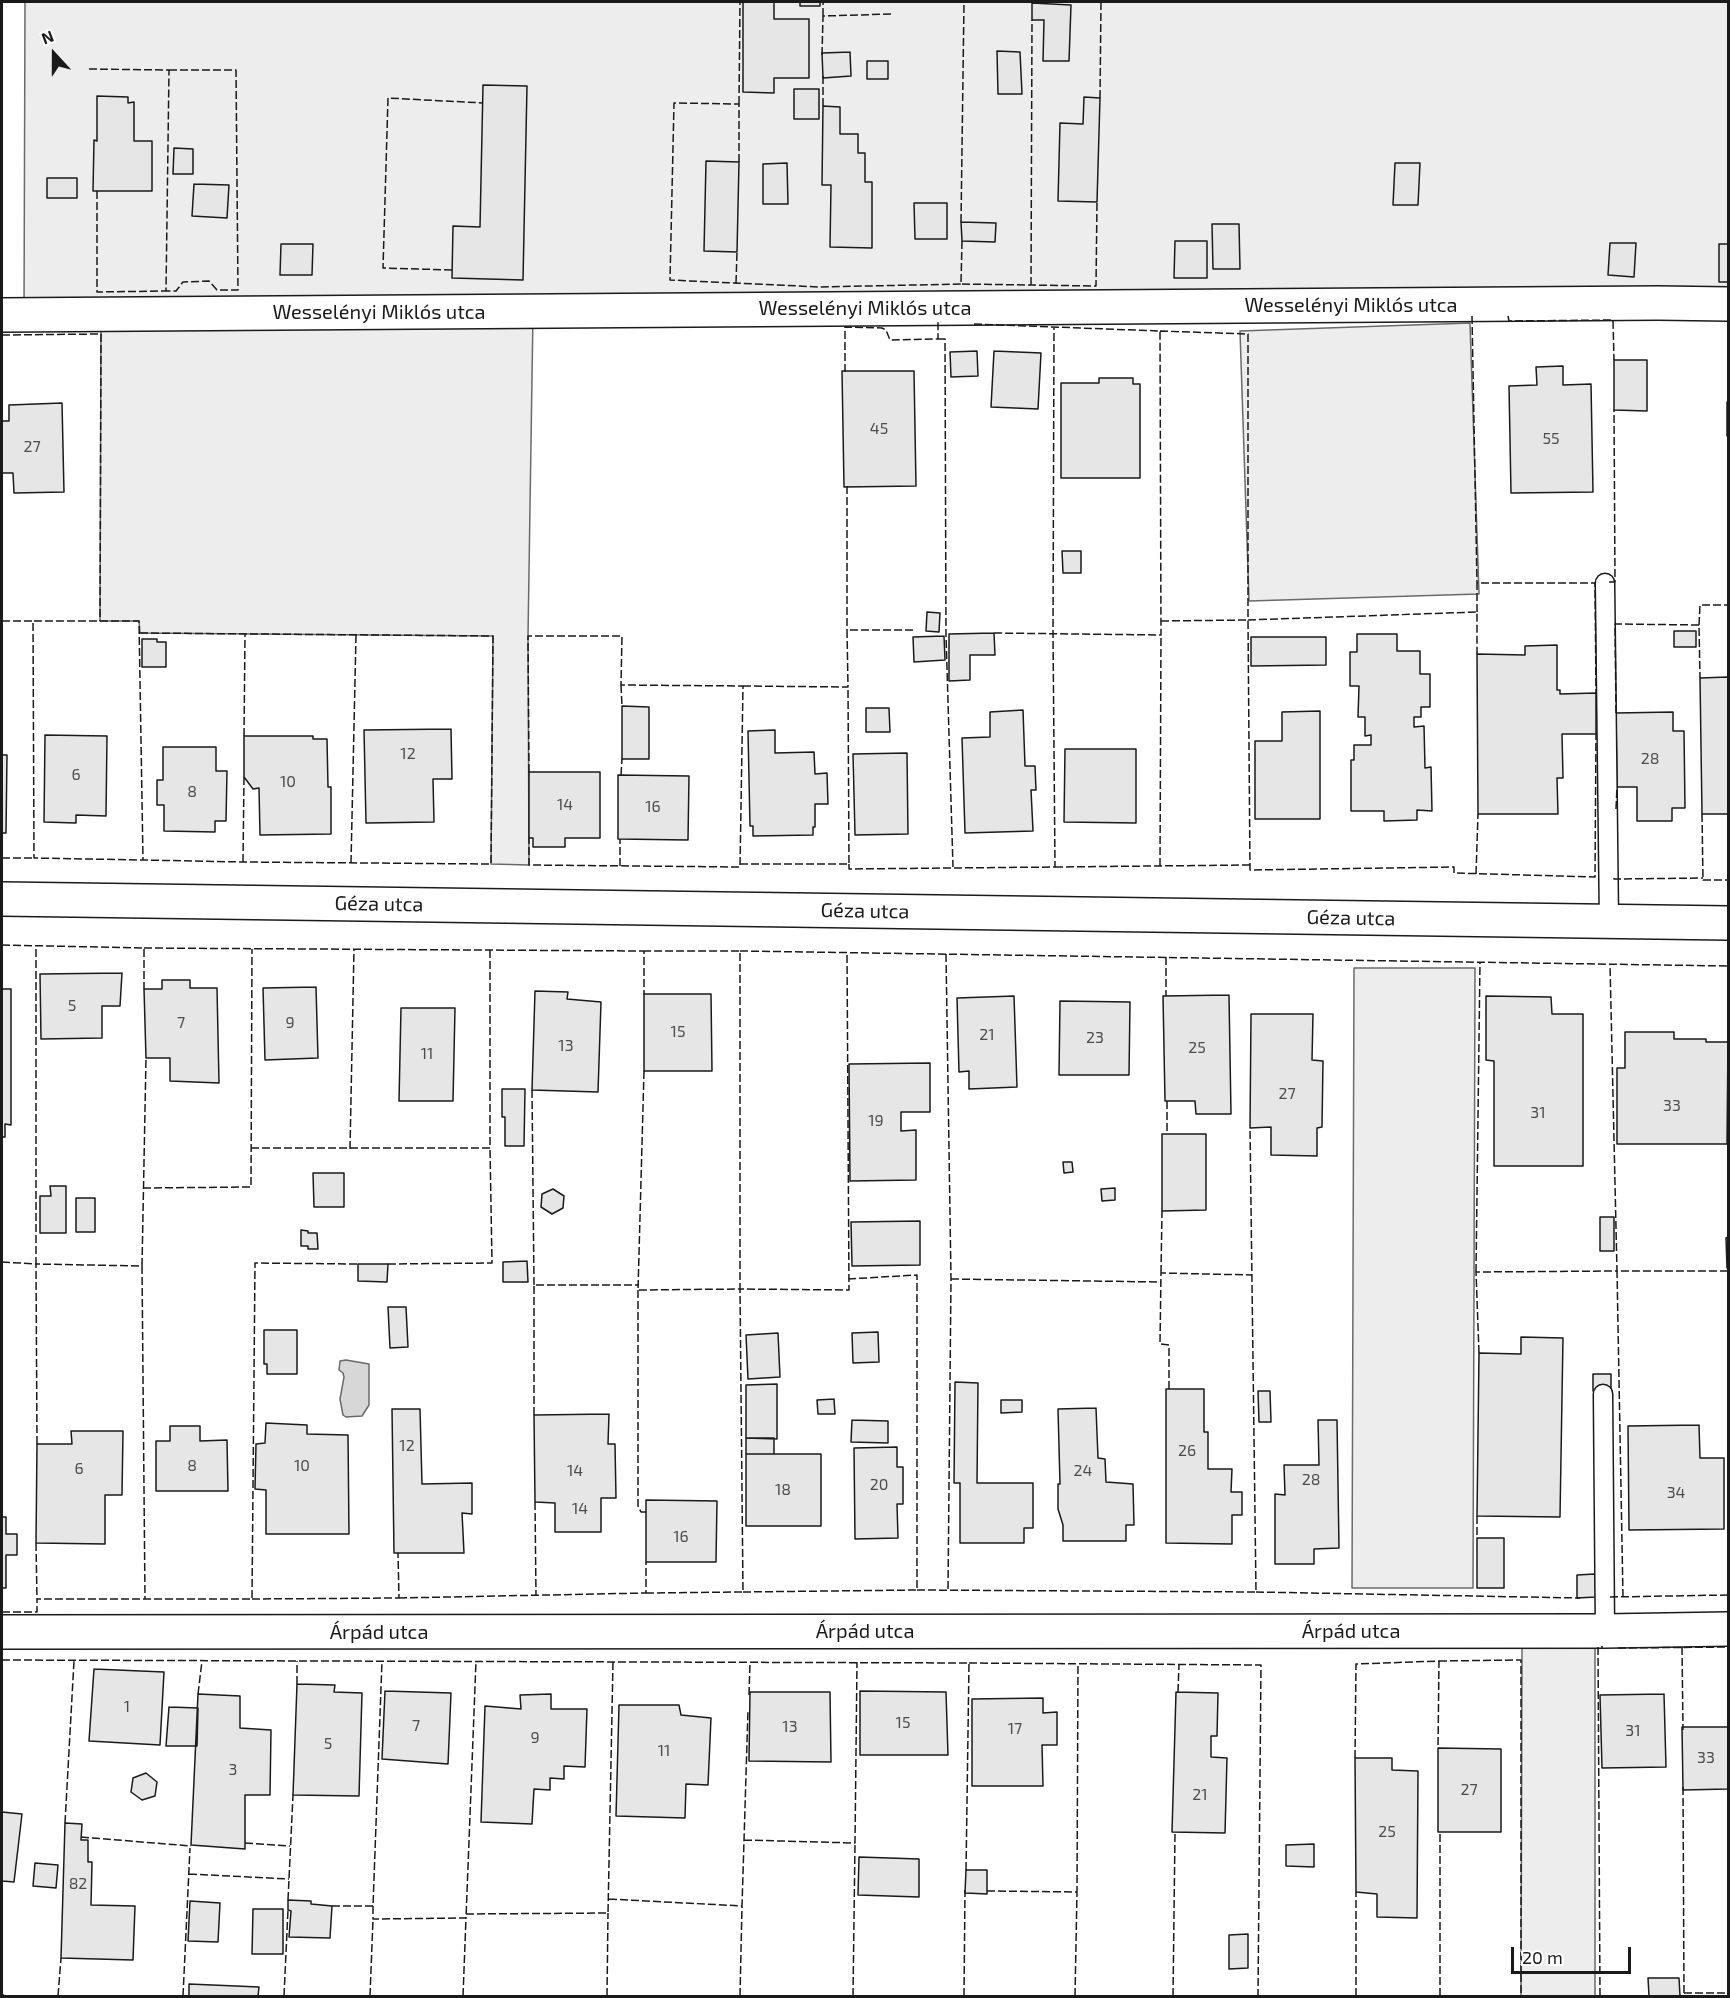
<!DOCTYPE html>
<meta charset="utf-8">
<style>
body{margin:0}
#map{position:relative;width:1730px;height:1998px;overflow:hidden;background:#fff;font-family:"Exo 2",sans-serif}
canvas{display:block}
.frame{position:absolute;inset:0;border:3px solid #1a1a1a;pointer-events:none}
.north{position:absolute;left:24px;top:24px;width:60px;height:60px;-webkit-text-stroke:4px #fff;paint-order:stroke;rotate:339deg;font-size:16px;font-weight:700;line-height:24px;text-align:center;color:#1a1a1a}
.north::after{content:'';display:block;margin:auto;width:21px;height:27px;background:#1a1a1a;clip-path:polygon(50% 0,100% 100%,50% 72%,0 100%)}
.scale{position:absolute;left:1511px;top:1947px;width:120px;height:27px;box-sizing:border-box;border:3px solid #1a1a1a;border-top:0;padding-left:8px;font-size:18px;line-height:21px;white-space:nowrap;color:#1a1a1a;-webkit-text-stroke:4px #fff;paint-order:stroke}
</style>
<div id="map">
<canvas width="1730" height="1998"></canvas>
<div class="frame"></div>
<div class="north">N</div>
<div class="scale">20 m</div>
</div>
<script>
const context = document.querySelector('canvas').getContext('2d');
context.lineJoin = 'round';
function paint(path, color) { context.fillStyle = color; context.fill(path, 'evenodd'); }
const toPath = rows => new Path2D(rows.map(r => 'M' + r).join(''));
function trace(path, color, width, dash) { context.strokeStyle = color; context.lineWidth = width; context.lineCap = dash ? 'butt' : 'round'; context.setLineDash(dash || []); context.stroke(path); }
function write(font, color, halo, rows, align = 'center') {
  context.font = font + ' "Exo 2",sans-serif'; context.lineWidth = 4.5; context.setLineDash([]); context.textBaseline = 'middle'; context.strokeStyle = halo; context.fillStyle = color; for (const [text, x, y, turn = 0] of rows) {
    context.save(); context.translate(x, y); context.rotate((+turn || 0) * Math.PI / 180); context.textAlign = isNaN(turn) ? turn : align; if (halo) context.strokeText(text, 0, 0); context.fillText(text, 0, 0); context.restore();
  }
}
const green = toPath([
 [25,2,1728,2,1728,304,24,314,25,2],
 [533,314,528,636,529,865,491,864,493,636,140,633,139,621,100,621,101,323,533,314],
 [1470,323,1479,594,1249,601,1240,331,1470,323],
 [1354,968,1475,968,1473,1588,1352,1588,1354,968],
 [1595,1646,1595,1996,1521,1996,1522,1647,1595,1646]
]);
paint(green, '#ededed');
trace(green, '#6a6a6a', 1.5);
const water = toPath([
 [346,1360,369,1364,369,1405,362,1416,346,1417,343,1415,340,1399,344,1377,343,1373,339,1370,340,1361,346,1360]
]);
paint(water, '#d7d7d7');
trace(water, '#6a6a6a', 1.5);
const building = toPath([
 [743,2,774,2,774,19,809,19,809,78,774,78,774,93,743,92,743,2],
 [800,2,820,2,820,6,800,6,800,2],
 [1032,3,1071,5,1069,61,1043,61,1044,20,1032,20,1032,3],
 [997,51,1020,52,1022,94,998,94,997,51],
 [850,52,851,76,823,78,822,53,850,52],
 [867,61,888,61,888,79,867,79,867,61],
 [483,85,527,86,523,280,452,278,453,226,480,227,483,85],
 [794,89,819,89,819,119,794,119,794,89],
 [97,96,128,97,128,103,134,102,134,141,152,141,152,191,93,191,94,140,97,141,97,96],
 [1084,97,1100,98,1097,202,1058,201,1060,123,1083,124,1084,97],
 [823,106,840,107,840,134,858,134,858,153,865,153,865,182,872,182,872,248,830,247,831,185,822,185,823,106],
 [174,148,193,149,193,174,173,174,174,148],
 [706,161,739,162,737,252,704,251,706,161],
 [787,163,788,204,763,204,763,164,787,163],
 [1395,163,1420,163,1418,205,1393,205,1395,163],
 [47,178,77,178,77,198,47,198,47,178],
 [194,184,229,185,227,218,192,216,194,184],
 [914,203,947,203,947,239,915,239,914,203],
 [961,222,996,223,995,242,962,241,961,222],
 [1212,224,1239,224,1240,269,1213,269,1212,224],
 [1175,241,1207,241,1207,278,1174,278,1175,241],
 [1610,243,1636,243,1634,277,1608,275,1610,243],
 [281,244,313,244,312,275,280,275,281,244],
 [1719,244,1728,244,1728,282,1719,282,1719,244],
 [977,351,978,376,951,377,950,352,977,351],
 [994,351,1041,353,1038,409,991,407,994,351],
 [1614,360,1647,360,1647,411,1614,410,1614,360],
 [1563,366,1563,385,1591,384,1593,492,1511,493,1509,386,1537,385,1536,367,1563,366],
 [842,371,914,371,916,486,844,487,842,371],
 [1099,378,1133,378,1133,384,1140,384,1140,478,1061,478,1061,383,1099,383,1099,378],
 [1727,402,1728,402,1728,436,1727,436,1727,402],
 [62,403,64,492,14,493,13,473,2,473,2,421,9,421,9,405,62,403],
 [1062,551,1081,551,1081,573,1063,573,1062,551],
 [927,612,940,613,939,632,926,631,927,612],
 [1674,631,1696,631,1696,647,1674,647,1674,631],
 [994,633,995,655,970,655,970,680,949,681,949,634,994,633],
 [1357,634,1397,634,1397,651,1420,651,1420,674,1430,674,1430,707,1421,707,1421,717,1414,717,1414,727,1424,726,1425,768,1431,767,1432,811,1417,810,1417,820,1384,821,1384,811,1351,811,1351,760,1354,760,1354,745,1371,745,1371,735,1365,736,1365,717,1358,717,1359,686,1350,686,1350,652,1357,652,1357,634],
 [944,636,945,660,914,662,913,637,944,636],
 [1251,637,1326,637,1326,665,1251,666,1251,637],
 [142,639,157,639,157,642,166,642,166,667,142,667,142,639],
 [1557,645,1557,690,1560,690,1560,694,1596,693,1596,734,1562,734,1563,778,1557,778,1558,814,1478,814,1477,654,1525,655,1525,646,1557,645],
 [1728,677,1728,814,1702,814,1700,678,1728,677],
 [622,706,649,707,649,759,622,759,622,706],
 [866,708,889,708,890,732,866,732,866,708],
 [1023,710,1025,766,1035,766,1036,790,1031,790,1033,831,965,833,962,738,990,737,990,712,1023,710],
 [1320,711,1320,819,1255,819,1255,741,1282,741,1282,712,1320,711],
 [1673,712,1673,731,1684,731,1685,808,1672,808,1672,821,1637,821,1637,787,1617,787,1616,713,1673,712],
 [451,729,452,779,433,779,434,822,366,823,364,730,451,729],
 [775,730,775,753,814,752,815,774,827,773,828,804,815,804,815,827,813,827,813,835,753,836,753,826,750,826,748,731,775,730],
 [45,735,107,736,106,816,76,815,76,823,44,822,45,735],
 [244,736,313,736,313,739,327,739,328,787,331,787,331,834,260,835,259,788,253,789,244,777,244,736],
 [163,747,216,747,216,771,227,771,226,821,215,821,215,832,164,831,164,805,157,805,157,780,163,780,163,747],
 [1065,749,1136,749,1136,823,1064,822,1065,749],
 [907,753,908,834,855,835,853,754,907,753],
 [2,755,7,755,6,833,2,833,2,755],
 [529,772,600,772,600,838,565,838,565,847,533,847,533,838,529,838,529,772],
 [618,775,689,776,688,840,618,839,618,775],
 [122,973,120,1006,102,1006,102,1038,41,1039,40,974,122,973],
 [162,980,190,980,190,988,217,988,219,1083,170,1081,170,1058,146,1058,144,989,162,989,162,980],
 [316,987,318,1058,265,1060,263,988,316,987],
 [2,989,11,989,11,1125,5,1124,5,1137,2,1137,2,989],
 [535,991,568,992,567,999,601,1002,598,1092,532,1090,535,991],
 [644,994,711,994,712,1071,644,1071,644,994],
 [1229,995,1231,1114,1196,1114,1195,1101,1165,1101,1163,996,1229,995],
 [1014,996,1017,1087,969,1089,969,1071,959,1072,957,998,1014,996],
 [1486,996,1551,997,1552,1014,1583,1014,1583,1166,1494,1166,1494,1061,1486,1060,1486,996],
 [1060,1001,1130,1002,1129,1075,1059,1075,1060,1001],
 [401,1008,455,1008,453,1101,399,1101,401,1008],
 [1251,1014,1313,1014,1312,1060,1323,1061,1322,1127,1317,1128,1317,1156,1271,1155,1271,1127,1250,1128,1251,1014],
 [1625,1032,1674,1032,1674,1039,1706,1039,1706,1042,1728,1042,1727,1144,1617,1144,1617,1068,1625,1068,1625,1032],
 [930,1063,930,1112,901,1112,901,1131,916,1130,916,1180,850,1181,849,1064,930,1063],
 [502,1089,525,1089,524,1146,505,1146,505,1117,502,1117,502,1089],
 [1162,1134,1206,1134,1206,1210,1162,1211,1162,1134],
 [1063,1162,1072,1162,1073,1172,1064,1173,1063,1162],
 [313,1173,344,1173,344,1207,314,1207,313,1173],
 [50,1186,66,1186,66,1233,40,1233,40,1196,51,1196,50,1186],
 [1115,1188,1115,1200,1102,1201,1101,1189,1115,1188],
 [553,1189,564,1196,563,1208,552,1214,541,1207,542,1194,553,1189],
 [76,1198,95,1198,95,1232,76,1232,76,1198],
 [1600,1217,1614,1217,1614,1251,1600,1251,1600,1217],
 [920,1221,920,1265,852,1266,851,1222,920,1221],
 [301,1230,308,1231,308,1233,317,1233,318,1249,308,1249,308,1246,301,1246,301,1230],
 [1728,1237,1728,1268,1727,1268,1726,1238,1728,1237],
 [527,1261,528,1282,503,1282,503,1262,527,1261],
 [358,1264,388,1264,387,1282,358,1281,358,1264],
 [388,1307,406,1307,408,1347,390,1348,388,1307],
 [264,1330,297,1330,297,1374,267,1374,267,1364,264,1364,264,1330],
 [878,1332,879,1362,853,1363,852,1333,878,1332],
 [778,1333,780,1377,748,1379,746,1335,778,1333],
 [1521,1337,1563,1338,1560,1517,1477,1516,1479,1353,1521,1354,1521,1337],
 [1593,1374,1611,1374,1611,1391,1593,1391,1593,1374],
 [955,1382,978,1383,977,1483,1033,1483,1033,1528,1024,1528,1024,1543,960,1543,960,1483,954,1483,955,1382],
 [777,1384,777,1439,746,1438,746,1385,777,1384],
 [1166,1389,1204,1389,1204,1432,1208,1432,1208,1469,1232,1469,1231,1492,1242,1492,1242,1515,1232,1515,1232,1544,1166,1543,1166,1389],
 [1258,1391,1270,1391,1271,1422,1259,1422,1258,1391],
 [834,1399,835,1414,818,1414,817,1400,834,1399],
 [1001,1400,1022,1400,1022,1412,1001,1413,1001,1400],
 [1096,1408,1098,1458,1105,1459,1106,1482,1133,1484,1134,1525,1126,1525,1126,1541,1063,1541,1063,1525,1058,1509,1058,1484,1060,1484,1058,1409,1096,1408],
 [392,1409,420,1409,422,1484,472,1483,472,1514,462,1513,464,1553,394,1553,392,1409],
 [609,1414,608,1444,615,1444,616,1498,601,1498,601,1532,555,1532,555,1503,535,1502,534,1415,609,1414],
 [852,1420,888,1421,888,1443,851,1442,852,1420],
 [1318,1420,1337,1420,1339,1548,1314,1549,1314,1564,1275,1564,1275,1494,1285,1495,1284,1465,1319,1465,1318,1420],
 [266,1423,307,1425,307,1434,348,1435,349,1534,266,1534,266,1490,255,1489,256,1444,265,1443,266,1423],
 [1699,1425,1700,1458,1724,1458,1724,1529,1629,1530,1628,1426,1699,1425],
 [170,1426,200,1426,200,1441,227,1440,228,1491,156,1491,156,1441,170,1441,170,1426],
 [71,1431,123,1431,122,1495,105,1495,105,1544,36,1543,37,1444,72,1444,71,1431],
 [746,1438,774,1438,774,1454,746,1454,746,1438],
 [897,1447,897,1467,903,1467,903,1504,897,1504,898,1538,855,1539,854,1448,897,1447],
 [746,1454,821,1454,821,1526,746,1526,746,1454],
 [646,1500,717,1501,716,1562,646,1562,646,1500],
 [2,1517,6,1517,6,1534,17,1534,17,1555,6,1555,6,1588,2,1588,2,1517],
 [1477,1538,1504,1538,1504,1588,1477,1588,1477,1538],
 [1595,1574,1596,1597,1577,1598,1577,1575,1595,1574],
 [94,1669,164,1672,160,1745,89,1741,94,1669],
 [297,1684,335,1685,334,1692,362,1693,359,1796,293,1795,297,1684],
 [385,1691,451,1693,448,1764,382,1759,385,1691],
 [860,1691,946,1692,948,1755,860,1755,860,1691],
 [750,1692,830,1692,831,1762,749,1761,750,1692],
 [1176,1692,1218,1693,1217,1736,1211,1736,1211,1757,1227,1758,1225,1833,1172,1832,1176,1692],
 [198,1694,240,1696,240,1728,271,1730,270,1795,245,1795,245,1849,191,1845,198,1694],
 [551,1694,551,1709,587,1709,585,1767,564,1766,564,1779,550,1778,550,1790,534,1789,532,1824,481,1822,485,1706,521,1709,520,1695,551,1694],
 [1664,1694,1666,1767,1602,1768,1600,1695,1664,1694],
 [1043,1698,1043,1713,1057,1712,1057,1745,1042,1745,1043,1786,972,1786,972,1699,1043,1698],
 [619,1705,679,1705,681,1715,711,1718,708,1785,686,1784,685,1818,616,1816,619,1705],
 [169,1707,198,1708,197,1746,166,1746,169,1707],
 [1682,1727,1728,1727,1728,1789,1683,1790,1682,1727],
 [1438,1748,1501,1749,1501,1832,1438,1832,1438,1748],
 [1355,1758,1392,1758,1392,1770,1418,1771,1417,1918,1377,1917,1377,1894,1356,1892,1355,1758],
 [146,1773,157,1782,155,1796,142,1800,131,1792,133,1778,146,1773],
 [2,1812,22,1814,14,1882,2,1881,2,1812],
 [65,1823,82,1824,81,1840,88,1840,88,1862,92,1862,91,1905,135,1906,133,1960,61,1958,65,1823],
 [1314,1844,1314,1867,1286,1866,1286,1845,1314,1844],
 [859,1857,919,1859,919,1897,858,1895,859,1857],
 [35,1863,58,1865,56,1888,33,1886,35,1863],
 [966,1870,987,1870,987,1894,965,1893,966,1870],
 [288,1900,311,1901,311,1904,332,1906,330,1938,289,1937,291,1911,288,1910,288,1900],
 [190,1901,220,1903,218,1942,188,1941,190,1901],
 [253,1909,283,1909,283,1954,252,1954,253,1909],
 [1248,1934,1248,1968,1229,1969,1229,1935,1248,1934],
 [1648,1978,1679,1978,1680,1996,1649,1996,1648,1978],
 [189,1984,259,1987,258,1996,189,1996,189,1984]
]);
paint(building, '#e6e6e6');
trace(building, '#1a1a1a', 1.5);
const service = toPath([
 [1605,583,1609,922],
 [1603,1394,1605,1631]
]);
const minor = toPath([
 [2,315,1658,303,1728,304],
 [2,899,1728,923],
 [2,1632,1605,1631,1728,1629]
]);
trace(service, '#1a1a1a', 21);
trace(minor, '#1a1a1a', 36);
trace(service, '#fff', 18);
trace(minor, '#fff', 33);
trace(toPath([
 [823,16,823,2],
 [822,55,823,16,893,14],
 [89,69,169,70],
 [169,70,236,70,238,290,217,290,209,281,183,282,176,291,166,291,169,70],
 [1100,98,1101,2],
 [739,104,740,2],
 [823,106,823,76],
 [739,162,739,104,674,103,670,280,820,287,961,284],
 [97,191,97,292,166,291],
 [961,222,964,2],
 [962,241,961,284,1096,286,1097,202],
 [452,270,383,268,388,98,483,103],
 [736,283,737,252],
 [1031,285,1032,20],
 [1472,316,1477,583],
 [1508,316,1509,321,1613,320,1614,360],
 [974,324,1160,331,1161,635,994,633],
 [1160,331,1248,334,1248,620,1477,612,1477,654],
 [2,335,101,334,100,621],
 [938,339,945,339,946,635,953,867],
 [845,372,845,327,882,328,886,330,890,340,938,339,938,322,941,322],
 [847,486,847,630],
 [1609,582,1615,582,1614,410],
 [1477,612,1477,583,1595,583,1596,693],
 [2,621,33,621],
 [1161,621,1248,620,1250,870,1454,867,1454,873,1595,877,1596,734],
 [1699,625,1700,605,1728,605],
 [140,633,493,636,491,864,243,862,143,860,34,858,33,621,139,621,143,860],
 [621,685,622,706],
 [743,686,848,687,847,630,915,630],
 [1616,713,1615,624,1699,625,1700,678],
 [244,736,245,634],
 [529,772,528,636,622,636,621,685,743,686,740,867,529,865,529,838],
 [621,775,622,759],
 [1616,809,1617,787],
 [1702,814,1703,880,1728,880],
 [2,858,34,858],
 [243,862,244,777],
 [351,863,356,635],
 [740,864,849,864,848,687],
 [849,864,849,869,1055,867,1053,634,1054,328],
 [620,866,620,839],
 [1160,866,1161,635],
 [1055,867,1250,865],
 [1476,874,1478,814],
 [1614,878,1614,879,1703,878],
 [2,945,144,948,144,989],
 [144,948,644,951,644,994],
 [740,951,1728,966],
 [946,954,951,1279,948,1590],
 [1166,957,1166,996],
 [644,1071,638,1290,740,1289,740,951,644,951],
 [532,1090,534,1285],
 [1167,1101,1167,1134],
 [251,1148,490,1148,490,950],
 [350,1149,354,949],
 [143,1188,251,1187,252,949],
 [2,1262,36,1264,36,946],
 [388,1264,492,1263,490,1148],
 [142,1266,145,1599],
 [1476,1272,1480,962],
 [1161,1273,1162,1211],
 [951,1279,1161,1282],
 [638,1290,638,1506,641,1512,646,1512],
 [1479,1353,1476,1272,1617,1271,1610,964],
 [1169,1389,1169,1345,1160,1344,1161,1273,1252,1275],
 [534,1415,534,1285,639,1285],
 [37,1444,36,1264,142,1266,146,1058],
 [535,1502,536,1596],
 [1477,1516,1477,1538],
 [36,1543,37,1599],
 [917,1590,1256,1592,1250,1128],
 [743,1592,917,1590,917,1275,848,1279],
 [1256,1592,1580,1598],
 [646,1593,743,1592,740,1289,849,1290,847,952],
 [1610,1597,1728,1595],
 [1623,1597,1617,1271,1728,1271],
 [399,1598,646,1593,646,1562],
 [252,1599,399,1598,398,1553],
 [2,1612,37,1612,37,1599,252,1599,255,1263,358,1264],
 [1682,1647,1683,1730],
 [1618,1648,1728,1647],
 [2,1660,969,1663,966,1872],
 [1439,1661,1521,1660,1521,1996],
 [969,1663,1261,1665,1258,1996],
 [297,1684,297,1661],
 [1178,1692,1179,1664],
 [198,1694,202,1661],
 [749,1695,750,1662],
 [1355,1758,1356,1664,1439,1661,1438,1748],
 [1683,1787,1684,1996],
 [65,1823,74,1661],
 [81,1837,191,1846],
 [744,1840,855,1843,857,1662],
 [245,1843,290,1846],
 [189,1874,289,1879],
 [987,1891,1077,1892,1078,1663],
 [609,1899,742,1906,748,1710],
 [288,1900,293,1795],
 [332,1906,373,1906,382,1661],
 [373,1906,373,1919,466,1918,476,1661],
 [466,1914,608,1913,613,1662],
 [1684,1993,1728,1993],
 [2,1994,5,1996],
 [58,1996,61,1958],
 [183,1996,190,1848],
 [284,1996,288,1910],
 [370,1996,373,1919],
 [463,1996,466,1918],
 [607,1996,608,1913],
 [740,1996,742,1906],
 [853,1996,855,1843],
 [964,1996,965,1890],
 [1075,1996,1077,1892],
 [1173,1996,1175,1833],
 [1356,1996,1356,1892],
 [1440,1996,1440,1832],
 [1600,1996,1598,1647,1603,1647]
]), '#1a1a1a', 1.5, [8, 3]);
write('16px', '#4d4d4d', null, [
 ["45",879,429],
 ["55",1551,439],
 ["27",32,447],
 ["12",408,754],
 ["28",1650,759],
 ["6",76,775],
 ["10",288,782],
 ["8",192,792],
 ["14",565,805],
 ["16",653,807],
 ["5",72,1006],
 ["7",181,1023],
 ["9",290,1023],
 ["15",678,1032],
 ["21",987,1035],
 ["23",1095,1038],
 ["13",566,1046],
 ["25",1197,1048],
 ["11",427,1054],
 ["27",1287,1094],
 ["33",1672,1106],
 ["31",1538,1113],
 ["19",876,1121],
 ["12",407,1446],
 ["26",1187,1451],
 ["8",192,1466],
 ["10",302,1466],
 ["6",79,1469],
 ["14",575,1471],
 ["24",1083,1471],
 ["28",1311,1480],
 ["20",879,1485],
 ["18",783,1490],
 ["34",1676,1493],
 ["14",580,1509],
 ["16",681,1537],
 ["1",127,1707],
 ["15",903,1723],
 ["7",416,1726],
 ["13",790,1727],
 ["17",1015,1729],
 ["31",1633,1731],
 ["9",535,1738],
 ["5",328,1744],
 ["11",664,1751],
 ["33",1706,1758],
 ["3",233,1770],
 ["27",1469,1790],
 ["21",1200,1795],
 ["25",1387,1832],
 ["82",78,1884]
]);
write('20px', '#1a1a1a', '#fff', [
 ["Wesselényi Miklós utca",1351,305],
 ["Wesselényi Miklós utca",865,308],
 ["Wesselényi Miklós utca",379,312],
 ["Géza utca",379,904,1],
 ["Géza utca",865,911,1],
 ["Géza utca",1351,918,1],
 ["Árpád utca",865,1631],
 ["Árpád utca",1351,1631],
 ["Árpád utca",379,1632]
]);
</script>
